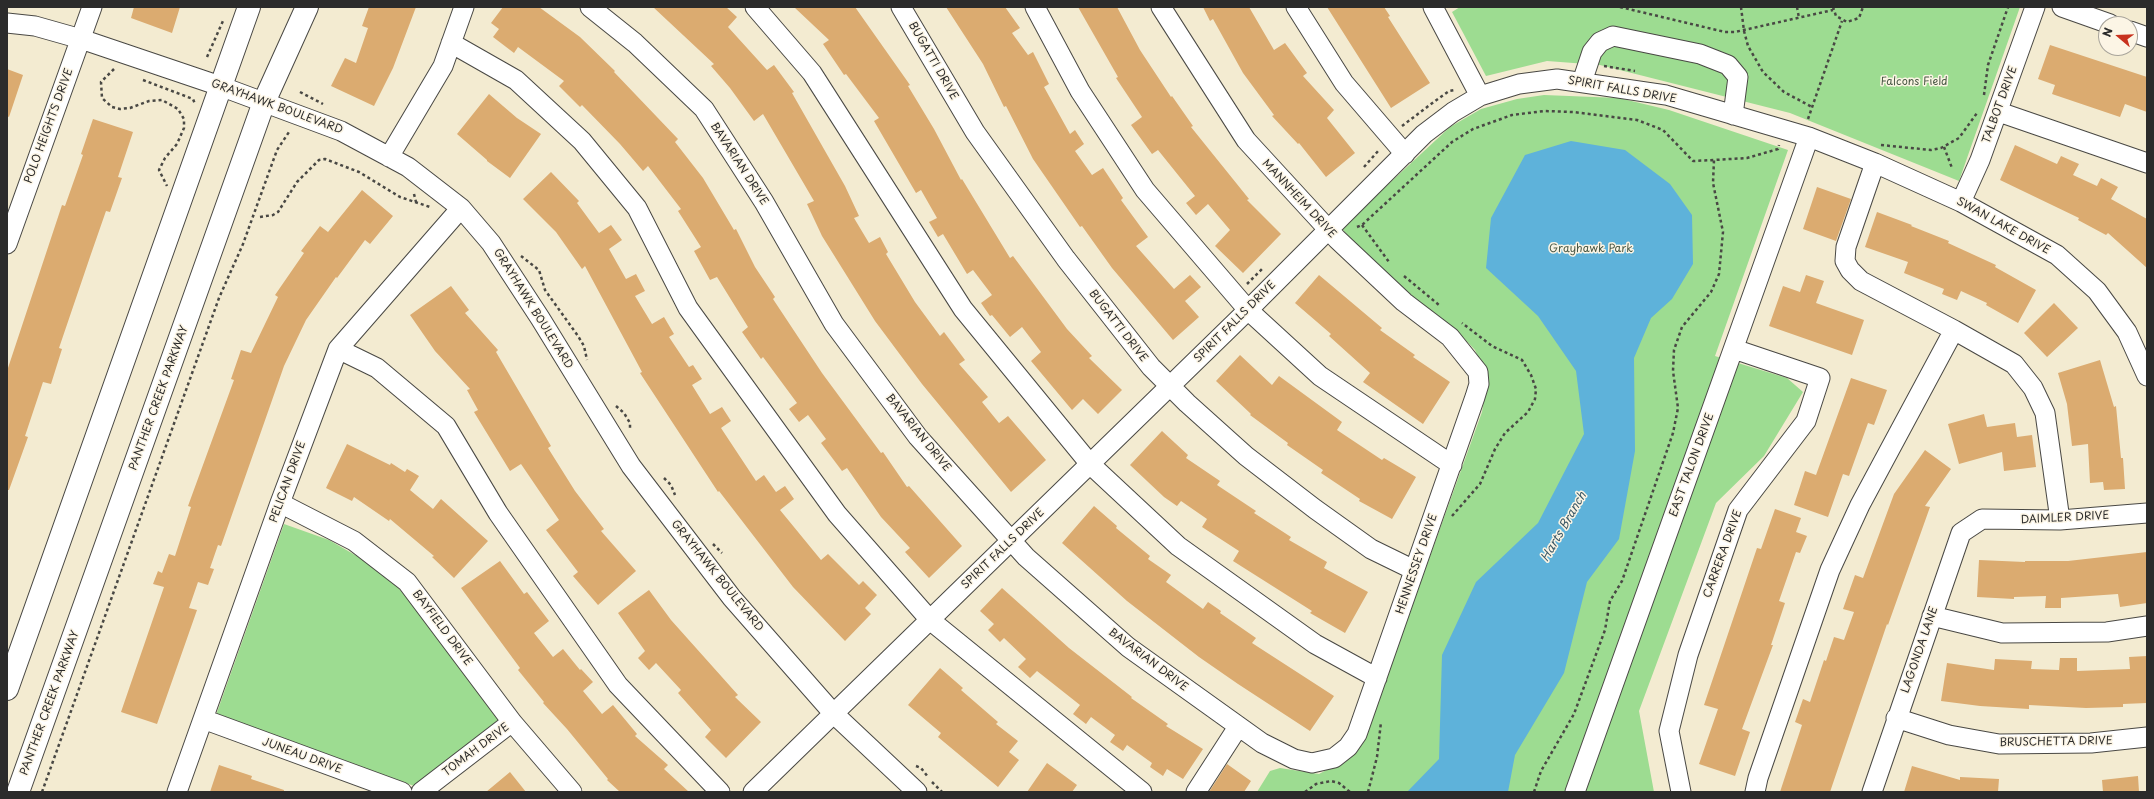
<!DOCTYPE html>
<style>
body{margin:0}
#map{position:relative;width:2154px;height:799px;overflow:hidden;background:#f3ebd1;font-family:"Playpen Sans",sans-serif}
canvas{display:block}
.frame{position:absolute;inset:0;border:8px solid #2b2b2b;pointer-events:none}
.north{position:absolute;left:2098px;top:16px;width:40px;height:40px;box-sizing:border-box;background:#fcf5e5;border:1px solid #a8a49b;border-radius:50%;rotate:289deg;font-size:11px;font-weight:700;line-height:16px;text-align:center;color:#2b2b2b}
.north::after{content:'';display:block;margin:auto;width:14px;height:18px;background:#c8321e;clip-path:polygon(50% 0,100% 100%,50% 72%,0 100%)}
</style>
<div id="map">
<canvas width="2154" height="799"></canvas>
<div class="frame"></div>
<div class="north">N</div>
</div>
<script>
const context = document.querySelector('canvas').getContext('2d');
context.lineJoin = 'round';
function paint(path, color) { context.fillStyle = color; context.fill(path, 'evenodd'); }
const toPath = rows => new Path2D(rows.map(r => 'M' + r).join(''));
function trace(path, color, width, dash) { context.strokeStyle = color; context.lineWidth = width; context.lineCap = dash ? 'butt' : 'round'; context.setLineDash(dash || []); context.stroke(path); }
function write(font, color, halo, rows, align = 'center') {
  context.font = font + ' "Playpen Sans",sans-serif'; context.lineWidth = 3; context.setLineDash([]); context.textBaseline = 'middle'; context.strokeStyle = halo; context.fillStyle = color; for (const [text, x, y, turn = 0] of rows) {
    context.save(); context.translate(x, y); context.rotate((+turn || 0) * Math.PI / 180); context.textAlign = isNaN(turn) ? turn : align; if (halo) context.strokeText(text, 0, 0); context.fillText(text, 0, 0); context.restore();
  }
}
paint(toPath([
 [1460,7,2020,7,1959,181,1790,113,1600,65,1547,61,1486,76,1452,12],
 [1544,95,1619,98,1669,110,1788,150,1715,356,1787,378,1803,392,1764,456,1716,503,1639,711,1654,792,1257,792,1270,771,1280,768,1319,774,1347,759,1366,734,1482,412,1487,382,1475,350,1454,328,1390,280,1341,228,1450,127,1481,109,1517,99],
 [284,524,329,540,362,559,395,584,420,612,499,721,417,787,216,715]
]), '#9ddc91');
paint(toPath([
 [1571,141,1625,150,1670,184,1692,215,1693,264,1672,299,1651,318,1634,358,1635,451,1619,539,1587,582,1564,673,1515,755,1508,792,1407,792,1439,759,1442,655,1476,582,1538,523,1584,434,1576,371,1538,316,1486,268,1491,218,1525,155]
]), '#5eb2da');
paint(toPath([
 [134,7,180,7,172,33,131,18],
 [369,7,416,7,393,68,374,106,331,86,345,58,356,63,368,28,362,26],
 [503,7,539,7,580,37,615,71,614,72,678,139,675,142,703,178,734,230,736,229,755,267,775,297,773,299,822,373,881,453,883,452,907,487,909,486,962,546,929,578,905,552,910,548,881,517,847,468,842,471,821,443,826,439,808,415,799,422,789,409,797,403,763,357,761,359,742,332,748,327,717,277,710,280,694,251,701,247,678,211,681,209,648,166,643,171,620,144,582,105,580,107,559,86,564,81,518,47,514,53,493,37,499,29,491,23],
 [653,7,726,7,737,17,728,27,767,70,774,65,794,92,792,93,845,186,859,216,854,218,869,243,880,237,888,252,886,254,915,302,940,336,944,332,965,360,959,364,988,397,982,402,999,423,1008,416,1046,460,1011,492,922,384,875,321,822,236,807,204,814,201,763,114,754,121,730,88,711,66,714,64],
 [794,7,855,7,910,85,908,86,934,129,961,180,962,179,1010,258,1013,256,1067,329,1092,356,1089,358,1122,390,1098,414,1083,399,1072,410,1031,361,1041,352,1022,327,1010,337,992,315,990,316,981,303,992,295,973,270,967,274,943,234,938,237,929,222,937,218,921,190,916,193,874,121,879,118,846,74,844,75,823,44,829,40],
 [946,7,1005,7,1020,28,1012,33,1028,55,1033,52,1049,84,1044,87,1070,134,1075,130,1084,144,1075,151,1092,175,1103,168,1123,198,1121,200,1148,237,1136,246,1174,289,1190,275,1201,287,1185,301,1199,317,1173,340,1112,268,1082,226,1080,227,1033,159,1006,106,1004,107,983,64],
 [1078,7,1117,7,1140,50,1171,97,1172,96,1193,126,1191,127,1249,199,1247,200,1281,234,1243,273,1215,246,1230,230,1208,204,1196,215,1186,203,1195,196,1158,150,1152,154,1131,125,1142,117,1116,78,1118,77],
 [1203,7,1249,7,1274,50,1285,43,1307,73,1303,76,1334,110,1327,118,1355,153,1326,177,1299,143,1298,144,1272,116,1274,115,1243,73,1213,19,1210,21],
 [1327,7,1384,7,1390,16,1388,17,1430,83,1391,108],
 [2050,45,2147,77,2147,112,2125,104,2120,117,2052,94,2055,85,2038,79],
 [7,69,23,75,9,117,7,116],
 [489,94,517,118,541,134,510,178,487,161,487,160,457,134],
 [93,119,133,132,118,177,122,178,110,212,106,211,91,254,59,348,62,349,51,384,43,382,25,436,28,437,9,490,7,490,7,371,62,205,65,206,83,155,81,154],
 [2015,145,2057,164,2061,156,2079,164,2073,175,2097,186,2101,178,2118,187,2111,199,2147,219,2147,268,2108,233,2106,235,2078,220,2079,218,2000,180],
 [551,172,579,201,577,203,599,233,611,225,622,240,609,249,626,279,636,274,645,291,635,296,652,324,664,317,674,334,669,337,689,367,693,365,702,379,692,385,710,414,722,407,731,421,721,428,756,481,764,475,776,492,785,486,794,499,780,510,821,560,828,554,859,585,863,581,877,595,865,608,871,614,845,641,793,587,719,491,718,492,640,373,642,372,585,266,582,269,556,232,523,199],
 [1817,187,1851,199,1836,241,1803,229],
 [362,190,393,216,370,244,365,240,337,278,336,277,306,320,284,366,221,546,218,545,210,568,214,569,208,585,198,582,189,608,197,610,157,724,121,712,164,587,153,584,158,571,162,573,169,554,175,556,191,507,188,506,234,380,231,379,241,350,251,353,278,297,275,295,304,253,301,251,320,226,328,232],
 [1877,212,1912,225,1911,226,1949,241,1948,243,1996,265,1995,267,2036,290,2018,323,1986,305,1987,303,1961,291,1957,300,1942,294,1944,289,1904,273,1908,262,1865,247],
 [1319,275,1382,328,1380,330,1415,355,1413,357,1450,382,1423,424,1363,382,1370,373,1329,336,1331,334,1295,303],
 [1806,275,1824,281,1816,303,1864,320,1852,355,1769,326,1783,286,1800,292],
 [451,286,469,310,465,313,498,350,496,352,551,446,548,448,575,491,604,529,601,531,636,571,598,605,573,576,578,572,546,530,559,520,521,464,510,471,474,412,478,410,467,390,470,389,435,351,410,315],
 [2054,303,2078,328,2047,357,2024,333],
 [1240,355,1272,385,1279,376,1342,422,1337,430,1382,460,1384,458,1416,477,1392,519,1359,501,1360,499,1321,473,1323,470,1287,445,1288,443,1250,415,1251,414,1216,381],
 [2100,360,2114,407,2116,406,2121,458,2123,458,2125,489,2104,490,2103,482,2090,483,2088,444,2072,446,2067,404,2058,373],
 [1851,378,1887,390,1874,425,1868,423,1849,476,1843,474,1828,517,1794,505,1805,471,1816,475],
 [1984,414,1987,427,2015,423,2017,437,2032,435,2036,467,2004,471,2002,452,1959,464,1948,424],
 [1162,431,1188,455,1186,458,1220,481,1217,485,1256,511,1254,513,1291,537,1289,540,1327,562,1324,568,1368,592,1345,633,1310,613,1312,611,1233,561,1239,551,1202,527,1207,519,1181,501,1177,506,1164,497,1130,465],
 [347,444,390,465,391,463,405,472,407,469,419,476,410,490,433,509,441,499,488,541,454,578,432,557,434,556,390,519,389,521,354,497,352,501,326,488],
 [1925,450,1951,469,1925,506,1930,507,1888,625,1887,624,1830,792,1780,792,1802,725,1795,722,1803,699,1810,702,1824,660,1826,661,1834,637,1844,640,1854,612,1843,609,1855,575,1863,578,1894,494],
 [1094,506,1117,526,1116,528,1150,556,1148,559,1171,575,1166,582,1203,609,1208,602,1221,611,1220,613,1256,638,1252,643,1334,696,1310,731,1238,684,1199,657,1127,601,1062,543],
 [1775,509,1801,518,1796,532,1807,536,1800,553,1796,552,1779,601,1785,603,1771,645,1773,645,1742,729,1750,732,1735,776,1699,764,1718,709,1704,705,1757,548,1761,549],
 [2147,552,2147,603,2120,607,2118,594,2061,598,2061,608,2045,608,2046,596,2014,597,2014,599,1977,597,1979,560,2025,562,2025,561,2068,561],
 [500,561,524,594,527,592,549,621,534,633,553,657,563,649,580,670,581,669,593,682,583,691,602,714,613,705,637,734,635,736,668,765,664,769,689,792,620,792,607,780,608,779,567,729,543,703,544,702,518,670,520,668,461,588],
 [1002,588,1069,648,1132,697,1131,698,1168,724,1166,726,1203,749,1183,779,1167,769,1163,776,1150,767,1152,763,1127,745,1123,751,1110,742,1115,735,1091,717,1086,724,1073,714,1080,705,1037,671,1030,678,1018,667,1026,659,1004,638,1000,642,988,630,994,624,980,611],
 [649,590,671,620,738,695,735,697,761,722,726,758,705,737,711,730,678,693,681,690,656,663,649,670,638,658,645,651,618,613],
 [2147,656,2147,703,2123,704,2123,707,2086,708,2029,705,2029,709,1980,706,1941,701,1947,663,1994,670,1995,659,2032,661,2031,669,2059,670,2060,658,2077,658,2077,671,2130,669,2129,657],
 [940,668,963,688,961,690,998,722,996,724,1018,741,1009,752,1019,760,998,787,938,737,941,733,908,705],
 [1047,763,1077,785,1072,792,1027,792],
 [1227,764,1251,781,1244,792,1209,792],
 [219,765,252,776,251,779,284,790,284,792,210,792],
 [1912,766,1960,780,1960,777,1999,779,1998,792,1904,792],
 [510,772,526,792,486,792],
 [2138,776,2139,792,2103,792,2102,780]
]), '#dbab70');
const minor = toPath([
 [590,7,635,43,704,109,764,202,834,324,918,437,1026,557,1128,647,1262,743,1294,759,1312,763,1334,758,1348,747,1357,734,1475,397,1479,384,1478,372,1450,337,1404,302,1337,239,1246,140,1161,7],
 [755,7,812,73,963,309,1090,464,1178,546,1315,644,1377,678],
 [901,7,975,132,1066,259,1151,367,1187,403,1246,456,1315,509,1371,549,1414,570],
 [1035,7,1080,91,1145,190,1248,310,1320,376,1452,465],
 [1296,7,1344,83,1405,154],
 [1433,7,1480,96],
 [2062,7,2110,24],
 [7,23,35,26,81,39,220,86,341,131,408,167,461,208,491,243,540,318,631,466,732,598,833,713,917,792],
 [2130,31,2147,37],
 [451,43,516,80,582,141,637,208,688,308,837,514,930,620,1142,792],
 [1582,82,1592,52,1600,42,1613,36,1700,54,1728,65,1738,77,1733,115],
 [1999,112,2147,163],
 [389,157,443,66,464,7],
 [1875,163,1846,247,1845,261,1850,270,1861,281,1954,330,2014,364,2033,388,2045,413,2060,520],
 [1961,202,1980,160,2035,7],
 [7,244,92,7],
 [338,349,377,368,446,426,498,513,618,685,720,792],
 [280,503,354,541,407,582,512,722,572,792],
 [1932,616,2002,633,2107,632,2147,626],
 [1896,718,1949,735,1999,744,2091,743,2147,737],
 [203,719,402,792],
 [177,792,280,503,338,349,461,208],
 [421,792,512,722],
 [753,792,1248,310,1424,134,1453,112,1480,96,1519,84,1557,79,1666,95,1809,137,1875,163,1961,202,2057,255,2097,291,2127,332,2147,376],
 [1196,792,1238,727],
 [1575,792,1809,137],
 [1681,792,1669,731,1688,655,1738,510,1806,421,1820,378,1734,349],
 [1755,792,1758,778,1830,570,1860,505,1954,330],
 [1872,792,1961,533,1982,519,2060,520,2147,513]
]);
const major = toPath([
 [7,689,249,7],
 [18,792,264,102,307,7]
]);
trace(minor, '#494844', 21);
trace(major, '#494844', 24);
trace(toPath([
 [1620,7,1725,32,1735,32,1833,10],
 [1741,7,1744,31,1748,46,1763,72,1784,92,1812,107],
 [1797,7,1799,18],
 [1833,7,1836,16,1847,22,1859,18,1863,7],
 [207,57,223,21],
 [1604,66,1635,71],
 [114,69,101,82,102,98,112,107,120,109,130,108,149,101,162,100,178,109,184,119,184,128,177,144,165,158,159,170,167,186],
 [143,80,193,99,195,104],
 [300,92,323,104],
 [1984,95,1988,65,2008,7],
 [1808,119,1842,21],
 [1402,126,1435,101,1449,91,1455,90],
 [1881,145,1931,150,1941,148,1959,138,1977,113],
 [1944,147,1952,168],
 [1364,167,1379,150],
 [414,194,416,202],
 [260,217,273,215,278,212,297,182,319,160,325,159,359,172,400,197,430,207],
 [1362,225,1389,262],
 [1357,227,1362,225,1452,142,1473,129,1512,115,1544,111,1573,112,1637,120,1663,130,1693,161,1714,160],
 [521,256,539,270,545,290,578,336,584,346,587,360],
 [1404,276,1439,305],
 [1247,284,1262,269],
 [616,406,624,413,630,423,630,430],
 [664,478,671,485,675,495],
 [1452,516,1480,484,1495,449,1505,433,1528,412,1535,399,1536,389,1531,375,1522,360,1492,346,1462,323],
 [713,544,722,553],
 [916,766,921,768,928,777],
 [932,782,942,792],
 [42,792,219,298,243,244,277,150,289,132],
 [1305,792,1316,784,1331,781,1339,783,1350,792],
 [1368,792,1377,757,1381,722],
 [1534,792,1541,771,1574,714,1605,630,1610,601,1622,581,1673,433,1678,408,1673,371,1674,350,1682,327,1711,292,1719,274,1723,232,1713,183,1714,160,1747,158,1778,149,1779,145]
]), '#494844', 2.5, [3, 3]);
trace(minor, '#fff', 19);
trace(major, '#fff', 22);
write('11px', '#2b2b2b', '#fcf5e5', [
 ["BUGATTI DRIVE",933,61,60],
 ["SPIRIT FALLS DRIVE",1622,90,10],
 ["TALBOT DRIVE",2000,105,-70],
 ["GRAYHAWK BOULEVARD",277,107,20],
 ["POLO HEIGHTS DRIVE",49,126,-70],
 ["BAVARIAN DRIVE",739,164,57],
 ["MANNHEIM DRIVE",1299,199,47],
 ["SWAN LAKE DRIVE",2003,226,29],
 ["GRAYHAWK BOULEVARD",533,309,58],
 ["SPIRIT FALLS DRIVE",1235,322,-45],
 ["BUGATTI DRIVE",1118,326,52],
 ["PANTHER CREEK PARKWAY",159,398,-70],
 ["BAVARIAN DRIVE",918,433,51],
 ["EAST TALON DRIVE",1692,465,-70],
 ["PELICAN DRIVE",288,482,-70],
 ["DAIMLER DRIVE",2065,518,-3],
 ["SPIRIT FALLS DRIVE",1003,549,-44],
 ["CARRERA DRIVE",1723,554,-70],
 ["HENNESSEY DRIVE",1417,564,-71],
 ["GRAYHAWK BOULEVARD",717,576,51],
 ["BAYFIELD DRIVE",442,628,53],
 ["LAGONDA LANE",1920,650,-71],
 ["BAVARIAN DRIVE",1148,660,37],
 ["PANTHER CREEK PARKWAY",50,703,-70],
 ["BRUSCHETTA DRIVE",2056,742,-1],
 ["TOMAH DRIVE",476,750,-37],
 ["JUNEAU DRIVE",302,756,20]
]);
write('11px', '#485744', '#fcf5e5', [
 ["Falcons Field",1914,82],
 ["Grayhawk Park",1591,249]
]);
write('italic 12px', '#3d5a68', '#fcf5e5', [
 ["Harts Branch",1564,527,-60]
]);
</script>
